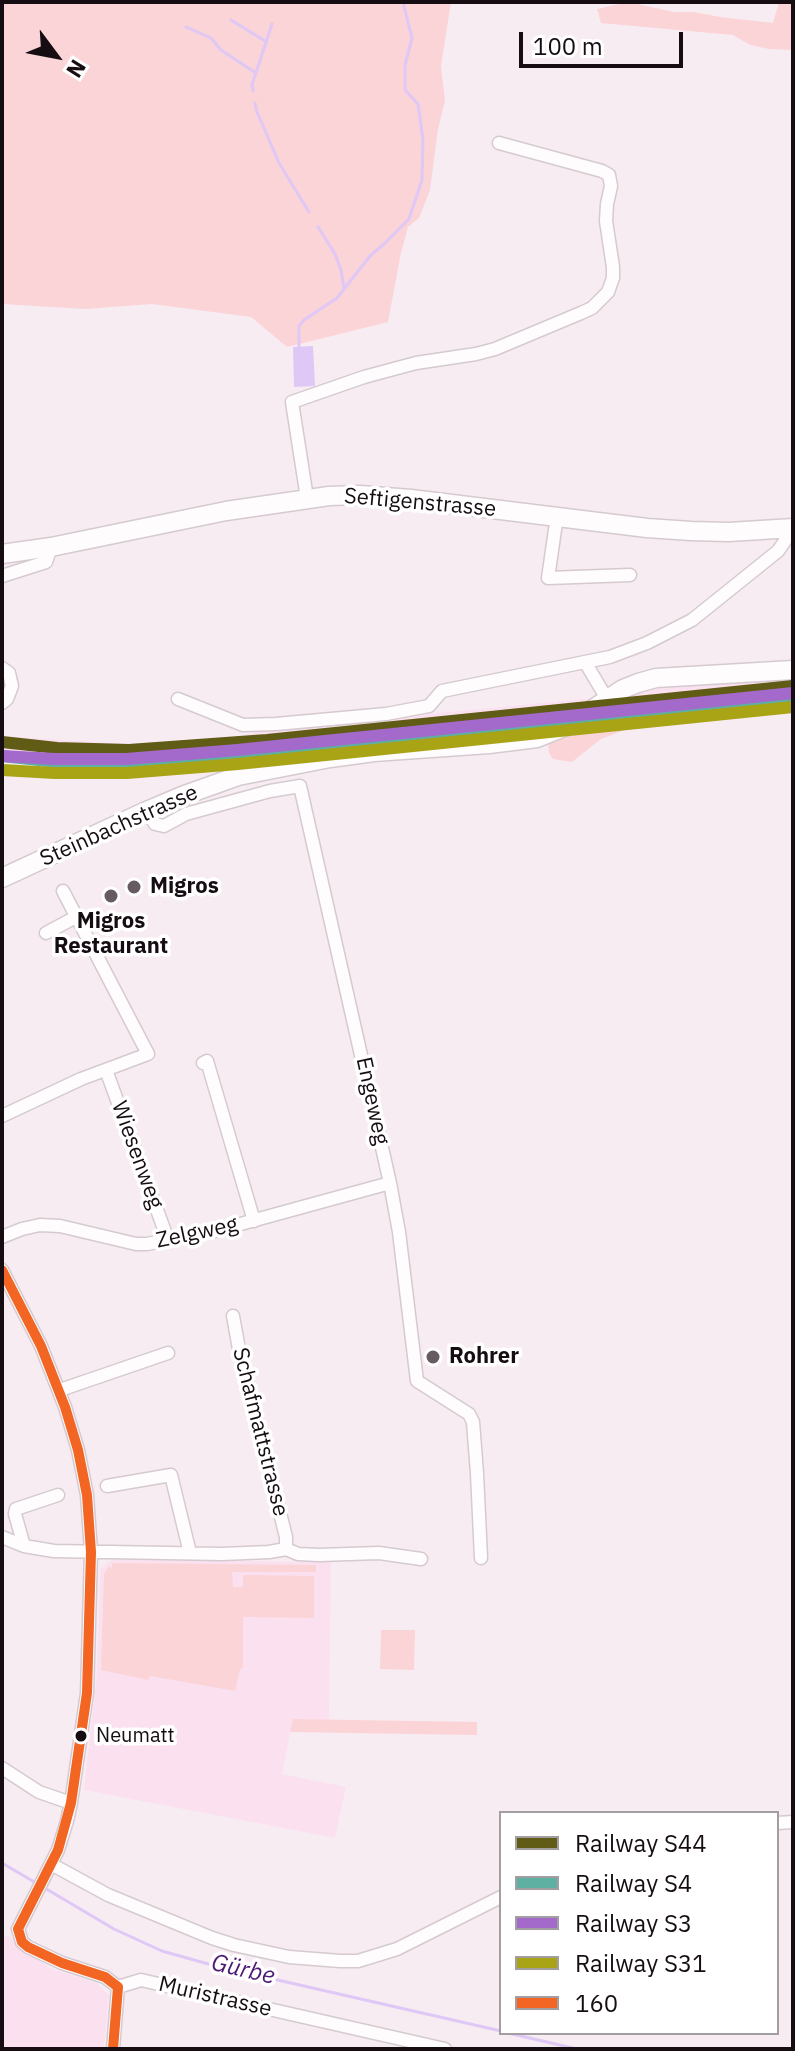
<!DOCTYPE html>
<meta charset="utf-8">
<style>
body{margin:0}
#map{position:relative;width:795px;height:2051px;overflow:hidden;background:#f8ecf3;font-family:"IBM Plex Sans",sans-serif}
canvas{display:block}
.frame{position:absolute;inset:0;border:4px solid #160d13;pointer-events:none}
.legend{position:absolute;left:499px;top:1811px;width:280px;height:224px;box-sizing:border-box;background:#fff;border:2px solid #a29ea1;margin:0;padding:10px 14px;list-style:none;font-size:24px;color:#160d13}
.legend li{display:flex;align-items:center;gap:16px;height:40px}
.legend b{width:40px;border:2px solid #a29ea1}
.north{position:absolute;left:16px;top:16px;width:80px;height:80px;-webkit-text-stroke:6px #fff;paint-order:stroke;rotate:122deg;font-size:22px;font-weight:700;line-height:32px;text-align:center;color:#160d13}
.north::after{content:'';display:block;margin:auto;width:28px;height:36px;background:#160d13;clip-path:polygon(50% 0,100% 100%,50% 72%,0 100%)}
.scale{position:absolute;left:519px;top:32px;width:164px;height:36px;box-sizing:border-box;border:4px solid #160d13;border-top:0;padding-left:10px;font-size:24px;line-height:28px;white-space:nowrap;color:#160d13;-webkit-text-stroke:6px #fff;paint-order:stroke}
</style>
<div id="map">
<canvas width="795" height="2051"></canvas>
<div class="frame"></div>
<ul class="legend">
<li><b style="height:10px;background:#605b15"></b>Railway S44</li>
<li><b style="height:10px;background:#5db0a2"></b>Railway S4</li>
<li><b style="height:10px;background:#a369cb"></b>Railway S3</li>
<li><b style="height:10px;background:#a9a316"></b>Railway S31</li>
<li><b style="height:10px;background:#f26522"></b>160</li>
</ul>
<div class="north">N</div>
<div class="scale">100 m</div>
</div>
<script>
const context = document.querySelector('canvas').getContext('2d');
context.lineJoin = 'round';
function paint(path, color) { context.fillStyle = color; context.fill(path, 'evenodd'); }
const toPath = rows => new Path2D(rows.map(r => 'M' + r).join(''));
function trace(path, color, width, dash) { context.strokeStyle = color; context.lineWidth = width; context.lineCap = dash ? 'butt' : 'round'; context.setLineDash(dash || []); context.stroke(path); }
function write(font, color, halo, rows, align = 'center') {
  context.font = font + ' "IBM Plex Sans",sans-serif'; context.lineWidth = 7; context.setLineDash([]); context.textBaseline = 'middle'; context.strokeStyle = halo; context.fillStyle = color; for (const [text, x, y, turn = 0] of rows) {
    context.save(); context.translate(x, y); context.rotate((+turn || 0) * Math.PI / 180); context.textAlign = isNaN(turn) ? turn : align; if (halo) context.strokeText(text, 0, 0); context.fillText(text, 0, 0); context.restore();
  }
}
paint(toPath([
 [793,676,793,700,594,720,477,736,326,746,308,750,126,766,2,761,2,736,130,744,242,736,324,715,366,720,635,694,660,688],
 [113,1559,331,1562,329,1720,293,1719,282,1774,346,1787,335,1838,84,1790,97,1673,100,1569],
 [8,1936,50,1968,96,1983,109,1995,104,2049,2,2049,2,1937]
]), '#fbe1f0');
paint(toPath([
 [2,2,451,2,441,66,445,101,438,129,430,190,419,218,408,227,401,253,388,322,287,347,251,317,152,304,85,309,2,304],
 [628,2,674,12,694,12,720,17,773,23,779,2,793,2,793,50,769,49,750,45,733,35,601,23,597,9],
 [652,714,633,727,601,739,572,762,553,759,549,753,548,744,567,737,594,720],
 [112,1563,316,1565,316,1572,232,1572,233,1587,243,1587,243,1575,314,1576,314,1618,243,1617,243,1668,240,1669,235,1691,150,1676,148,1680,101,1670,104,1574,109,1566,112,1569],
 [381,1630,415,1630,414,1670,380,1669],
 [293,1719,477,1722,477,1735,290,1732]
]), '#fbd4d7');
paint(toPath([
 [313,346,315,386,294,387,293,347]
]), '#dfc7f6');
trace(toPath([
 [231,20,265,41],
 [186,27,211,38,221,50,256,73],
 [253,91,252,85,272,24],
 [255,103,257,112,279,163,309,212],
 [318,227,335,254,341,270,344,289],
 [299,346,299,326,304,320,337,298,370,256,384,244,409,219,422,180,423,140,418,104,405,90,405,65,412,38,403,2],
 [2,1863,36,1883],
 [43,1887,114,1929,162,1951,212,1965,501,2031],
 [508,2033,577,2049]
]), '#dfc7f6', 3);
const minor = toPath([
 [307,498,292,402,364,377,416,363,476,354,495,349,581,313,592,308,608,292,613,278,613,267,606,221,607,204,611,186,609,175,602,171,499,143],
 [557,516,548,578,630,575],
 [2,576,46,562,51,547],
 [585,662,610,657,647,643,692,620,778,551,785,541,785,529],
 [2,668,9,673,12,686,7,699,2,703],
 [178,699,243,725,276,724,386,714,429,706,442,691,585,662,607,699],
 [147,811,155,824,164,826,186,814,270,791,300,786,390,1183,399,1232,417,1381,469,1414,473,1422,477,1473,481,1558],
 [46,933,76,917],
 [203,1063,207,1061,254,1221],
 [106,1070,168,1240],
 [2,1116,81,1079,148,1054,63,891],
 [2,1237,22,1229,40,1225,60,1226,136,1244,147,1244,215,1231,390,1183],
 [2,1270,41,1346,65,1407,78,1450,87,1495,91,1552,87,1693,71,1803,67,1821,58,1850,18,1929],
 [233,1316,239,1349,286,1537,286,1549],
 [60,1390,168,1353],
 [107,1486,171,1475,190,1553],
 [2,1537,24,1546,54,1551,222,1554,269,1552,286,1549,298,1554,319,1555,379,1553,421,1559],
 [24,1546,15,1514,16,1509,58,1495],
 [2,1768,39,1792,71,1803],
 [777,1823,793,1822],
 [51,1864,108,1895,212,1938,234,1945,289,1957,340,1961,358,1961,397,1949,501,1897],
 [18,1929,22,1942,28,1947,62,1963,105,1977,118,1987],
 [118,1987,141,1980,445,2049],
 [113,2049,118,1987]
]);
const secondary = toPath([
 [2,554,51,547,226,511,329,496,360,495,411,499,647,528,691,531,729,532,793,528],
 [2,878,142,813,182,796,238,776,330,758,374,752,489,744,537,738,569,725,623,689,638,683,656,678,793,670]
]);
trace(minor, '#d5cad0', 15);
trace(secondary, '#d5cad0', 21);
trace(minor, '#fefcfd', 12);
trace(secondary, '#fefcfd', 18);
trace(toPath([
 [2,1270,41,1346,65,1407,78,1450,87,1495,91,1552,87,1693,71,1803,58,1850,18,1929],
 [18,1929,22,1942,28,1947,62,1963,105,1977,118,1987],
 [113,2049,118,1987]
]), '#f26522', 10);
trace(toPath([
 [2,742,57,748,129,750,267,740,793,686]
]), '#605b15', 12);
trace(toPath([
 [2,756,57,762,130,764,268,754,793,700]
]), '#5db0a2', 12);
trace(toPath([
 [2,756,55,759,126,759,237,750,793,693]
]), '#a369cb', 12);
trace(toPath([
 [2,770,55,773,127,773,238,764,793,707]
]), '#a9a316', 12);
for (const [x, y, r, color] of [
 [134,887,8,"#655b61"],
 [111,896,8,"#655b61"],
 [433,1357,8,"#655b61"],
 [81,1736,7,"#160d13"]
]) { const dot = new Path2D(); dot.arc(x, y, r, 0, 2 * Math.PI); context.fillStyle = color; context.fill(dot); trace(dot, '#fff', 3); }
write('20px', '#160d13', '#fff', [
 ["Neumatt",96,1736]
], 'left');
write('22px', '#160d13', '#fff', [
 ["Seftigenstrasse",420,503,5],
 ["Steinbachstrasse",119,826,-24],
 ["Engeweg",372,1101,78],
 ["Wiesenweg",137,1155,70],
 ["Zelgweg",197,1233,-12],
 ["Schafmattstrasse",260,1432,76],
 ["Muristrasse",215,1997,13]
]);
write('bold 22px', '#160d13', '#fff', [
 ["Migros",150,887],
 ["Migros",111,922,"center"],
 ["Restaurant",111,947,"center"],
 ["Rohrer",449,1357]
], 'left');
write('italic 24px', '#4c1a76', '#fff', [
 ["Gürbe",243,1970,13]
]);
</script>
